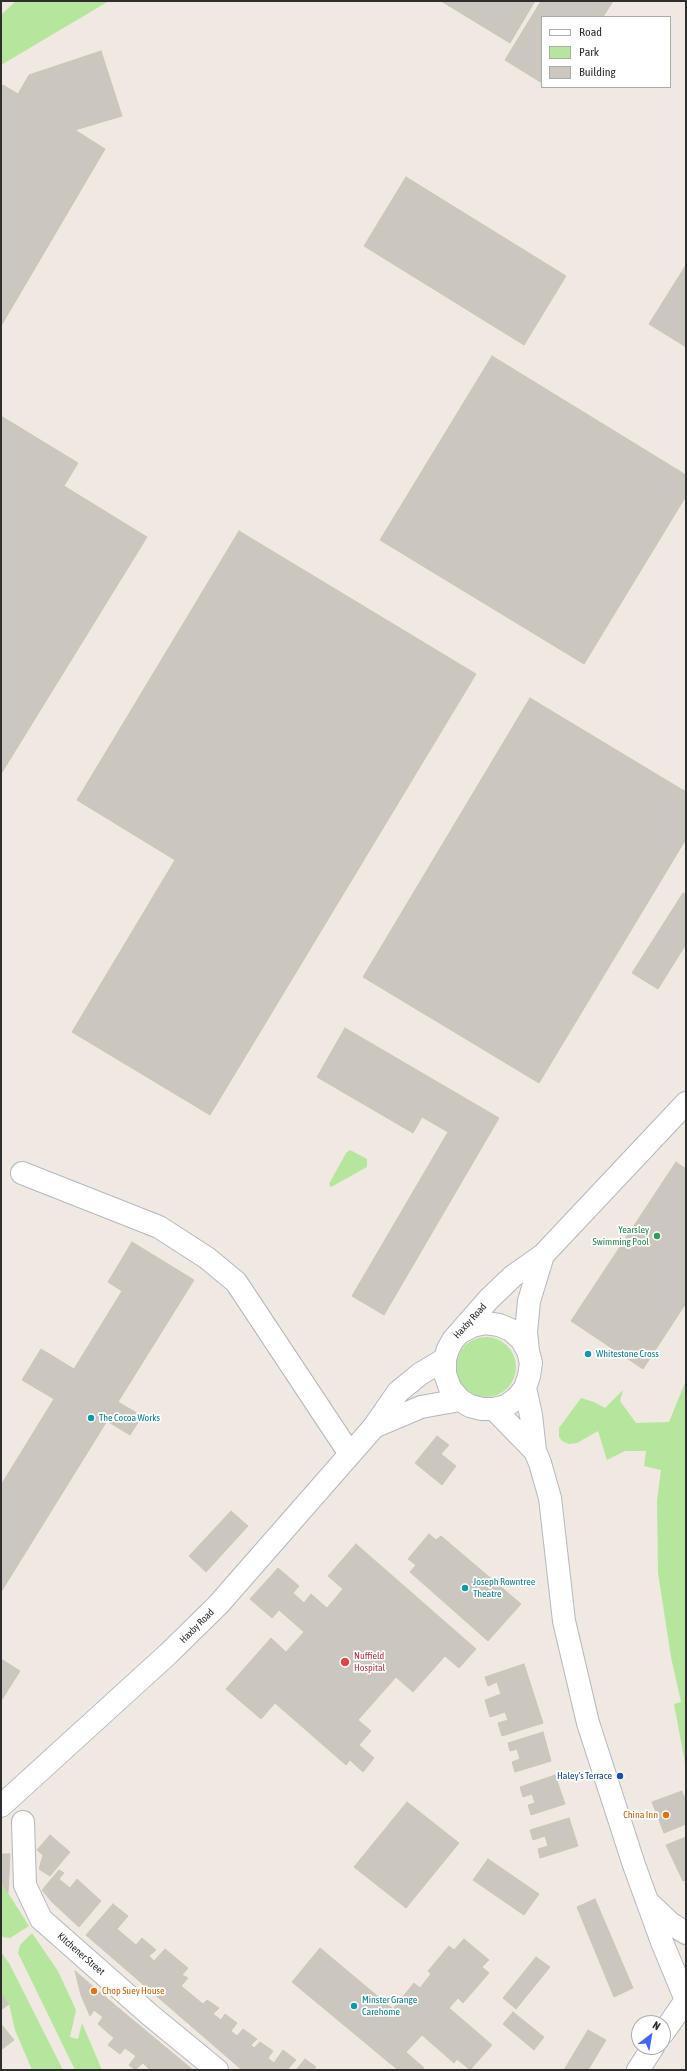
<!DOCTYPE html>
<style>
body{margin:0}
#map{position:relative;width:687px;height:2071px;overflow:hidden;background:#efe9e1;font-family:"Asap Condensed",sans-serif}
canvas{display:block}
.frame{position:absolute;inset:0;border:2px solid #2e2e2e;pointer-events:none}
.legend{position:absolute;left:541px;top:16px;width:130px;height:72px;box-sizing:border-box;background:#fff;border:1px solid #ababab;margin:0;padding:5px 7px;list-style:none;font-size:12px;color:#2e2e2e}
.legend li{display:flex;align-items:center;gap:8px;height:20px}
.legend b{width:20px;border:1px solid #ababab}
.north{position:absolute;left:631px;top:2015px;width:40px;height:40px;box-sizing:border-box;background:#fff;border:1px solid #ababab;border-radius:50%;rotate:31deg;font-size:11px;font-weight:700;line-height:16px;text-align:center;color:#2e2e2e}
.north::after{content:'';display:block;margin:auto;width:14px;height:18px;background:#4264fb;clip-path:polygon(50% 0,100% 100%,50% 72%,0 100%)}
</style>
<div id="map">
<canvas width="687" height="2071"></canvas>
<div class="frame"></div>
<ul class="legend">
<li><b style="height:5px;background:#fff"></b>Road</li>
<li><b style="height:11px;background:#b6e59e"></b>Park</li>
<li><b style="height:11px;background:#cbc7bf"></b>Building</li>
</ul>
<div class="north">N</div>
</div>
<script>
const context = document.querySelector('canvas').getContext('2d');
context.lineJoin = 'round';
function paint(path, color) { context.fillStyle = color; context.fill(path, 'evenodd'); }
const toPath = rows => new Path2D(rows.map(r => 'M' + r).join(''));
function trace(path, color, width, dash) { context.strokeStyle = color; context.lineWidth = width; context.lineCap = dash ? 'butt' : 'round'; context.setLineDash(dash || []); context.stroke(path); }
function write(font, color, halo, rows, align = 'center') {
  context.font = font + ' "Asap Condensed",sans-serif'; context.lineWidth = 3.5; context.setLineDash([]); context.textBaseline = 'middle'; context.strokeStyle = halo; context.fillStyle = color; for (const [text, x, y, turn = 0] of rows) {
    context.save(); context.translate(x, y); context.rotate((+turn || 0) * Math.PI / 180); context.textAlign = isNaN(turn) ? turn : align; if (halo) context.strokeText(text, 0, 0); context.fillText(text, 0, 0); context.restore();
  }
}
paint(toPath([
 [16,1,109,1,1,65,1,15],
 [350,1150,367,1159,367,1167,331,1187,329,1184,346,1153],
 '456 1367a30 30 0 1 1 60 0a30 30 0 1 1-60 0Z',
 [686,1380,686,1768,674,1704,681,1702,671,1657,658,1573,657,1501,661,1470,644,1466,646,1451,625,1451,607,1460,598,1431,577,1443,569,1444,562,1441,559,1437,559,1428,581,1398,594,1402,605,1408,623,1390,620,1401,636,1423,669,1422],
 [1,1882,29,1926,10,1938,3,1937,1,1933],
 [32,1933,58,1971,76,2010,70,2037,78,2039,82,2023,102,2070,75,2070,18,1953,20,1945],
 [1,1952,9,1963,63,2070,32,2070,15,2030,9,2004,1,1994]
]), '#b6e59e');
const building = toPath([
 [441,1,535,1,510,43,441,1],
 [541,1,613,1,603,17,542,17,542,83,505,60,541,1],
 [101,51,122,116,75,130,105,149,1,326,1,87,3,85,18,94,29,75,101,51],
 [406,177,566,276,524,345,364,246,406,177],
 [686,265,686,347,649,324,686,265],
 [492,356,686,475,686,496,584,664,380,540,492,356],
 [1,416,78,463,64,486,147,537,1,774,1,416],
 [239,531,476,674,210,1115,72,1032,175,860,77,800,239,531],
 [530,698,686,792,686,839,539,1083,363,977,530,698],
 [683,893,686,895,686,944,658,989,632,973,683,893],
 [345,1028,499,1118,384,1315,352,1296,448,1132,422,1117,413,1133,317,1077,345,1028],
 [676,1162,686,1169,686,1303,643,1369,571,1321,676,1162],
 [132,1242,194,1280,118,1402,142,1416,130,1435,107,1421,1,1592,1,1485,54,1399,22,1380,41,1349,74,1369,122,1291,108,1282,132,1242],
 [437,1436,449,1445,441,1454,456,1466,442,1485,415,1463,437,1436],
 [231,1511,248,1526,206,1572,189,1556,231,1511],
 [429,1534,436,1540,441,1536,521,1604,488,1641,410,1572,416,1565,408,1559,429,1534],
 [356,1544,476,1649,459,1668,445,1656,413,1692,396,1677,358,1720,371,1731,359,1745,374,1758,363,1772,350,1760,346,1765,275,1703,261,1719,226,1689,271,1638,286,1652,304,1632,279,1610,272,1618,250,1599,278,1568,299,1586,293,1593,304,1603,311,1594,327,1608,343,1589,328,1576,356,1544],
 [1,1659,20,1671,1,1701,1,1659],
 [524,1664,543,1723,502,1736,498,1723,508,1720,505,1712,490,1717,485,1700,501,1694,497,1682,488,1686,485,1677,524,1664],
 [543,1732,551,1761,515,1772,512,1762,520,1759,517,1749,510,1751,508,1743,543,1732],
 [555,1775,565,1804,531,1815,528,1805,535,1803,532,1794,523,1797,520,1787,555,1775],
 [682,1791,686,1802,686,1824,664,1833,652,1802,682,1791],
 [407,1802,459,1843,406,1908,354,1867,407,1802],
 [569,1818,578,1846,540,1858,538,1849,548,1846,545,1836,533,1840,530,1830,569,1818],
 [50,1835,70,1852,50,1876,39,1869,43,1855,37,1850,50,1835],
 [686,1837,686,1880,683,1881,666,1845,686,1837],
 [1,1854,10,1854,8,1893,1,1882,1,1854],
 [488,1859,539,1894,524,1915,473,1880,488,1859],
 [59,1870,64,1873,59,1879,70,1888,77,1879,101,1901,79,1927,52,1902,42,1890,59,1870],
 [595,1899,633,1988,614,1997,577,1907,595,1899],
 [113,1904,128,1916,117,1929,136,1945,142,1938,156,1950,149,1956,154,1961,165,1949,188,1968,182,1975,188,1978,181,1986,203,2004,207,2000,219,2008,213,2014,221,2020,225,2014,237,2023,231,2031,237,2036,243,2029,257,2039,251,2045,254,2048,260,2042,273,2051,268,2058,274,2063,283,2050,296,2060,287,2070,242,2070,86,1935,113,1904],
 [464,1939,489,1960,482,1967,489,1973,463,2003,458,1998,449,2008,492,2045,470,2070,457,2059,454,2063,422,2035,406,2052,424,2068,419,2070,398,2070,292,1982,320,1948,393,2009,414,1983,420,1988,431,1974,428,1971,449,1946,454,1950,464,1939],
 [536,1957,550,1967,516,2009,503,1998,536,1957],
 [75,1971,116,2006,193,2070,150,2070,143,2063,135,2070,129,2065,136,2056,125,2048,120,2054,108,2045,114,2038,98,2024,103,2017,94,2010,90,2016,81,1995,75,1971],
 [1,1994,9,2004,1,2010,1,1994],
 [513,2012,544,2037,534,2050,503,2024,513,2012],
 [1,2024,14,2040,1,2050,1,2024],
 [588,2030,606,2040,588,2070,564,2070,588,2030],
 [305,2059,316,2067,314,2070,296,2070,305,2059]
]);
paint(building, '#cbc7bf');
trace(building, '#cbc5ba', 1);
const minor = toPath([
 [22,1173,159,1227,207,1258,236,1282,350,1454],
 [461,1332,472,1326,485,1323,499,1325,511,1330,521,1339,528,1351,531,1363,529,1376,525,1388,517,1398,506,1406,494,1409,482,1409,470,1406,460,1400,450,1388,445,1374,445,1359,448,1349,453,1340,489,1299,513,1276,543,1255,686,1103],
 [528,1351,526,1332,529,1301,543,1255],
 [525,1388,531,1415,535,1451,540,1463,550,1498,564,1621,588,1723,634,1865,662,1942,686,2000],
 [494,1409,535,1451],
 [374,1427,421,1407,460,1400],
 [1,1806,168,1654,218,1605,373,1428,398,1392,420,1374,445,1359],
 [23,1822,25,1885,41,1919,150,2015,217,2070],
 [650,1904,670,1923,686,1933],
 [663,2033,686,2000],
 [638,2070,653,2047]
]);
trace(minor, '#b4b7c1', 24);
trace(minor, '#fff', 22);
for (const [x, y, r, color] of [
 [657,1236,4,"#2e9e5b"],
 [588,1354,4,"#0f9aa8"],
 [91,1418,4,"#0f9aa8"],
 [465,1588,4,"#0f9aa8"],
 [345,1662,5,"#e0444e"],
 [620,1776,4,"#1a4fb4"],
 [666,1815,4,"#e8710a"],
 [94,1991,4,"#e8710a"],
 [354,2006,4,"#0f9aa8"]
]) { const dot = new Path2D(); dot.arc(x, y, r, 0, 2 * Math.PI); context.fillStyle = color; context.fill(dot); trace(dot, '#fff', 1.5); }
write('10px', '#27864d', '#fff', [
 ["Yearsley",649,1230],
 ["Swimming Pool",649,1242]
], 'right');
write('10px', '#2e2e2e', '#fff', [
 ["Haxby Road",470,1321,-48],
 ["Haxby Road",197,1626,-45],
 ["Kitchener Street",81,1954,41]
]);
write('10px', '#0d838f', '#fff', [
 ["Whitestone Cross",596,1354],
 ["The Cocoa Works",99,1418],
 ["Joseph Rowntree",473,1582],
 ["Theatre",473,1594],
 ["Minster Grange",362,2000],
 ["Carehome",362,2012]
], 'left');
write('10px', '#be3a42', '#fff', [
 ["Nuffield",354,1656],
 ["Hospital",354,1668]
], 'left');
write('10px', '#164399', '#fff', [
 ["Haley's Terrace",612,1776]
], 'right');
write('10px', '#c56008', '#fff', [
 ["China Inn",658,1815],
 ["Chop Suey House",102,1991,"left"]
], 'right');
</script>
